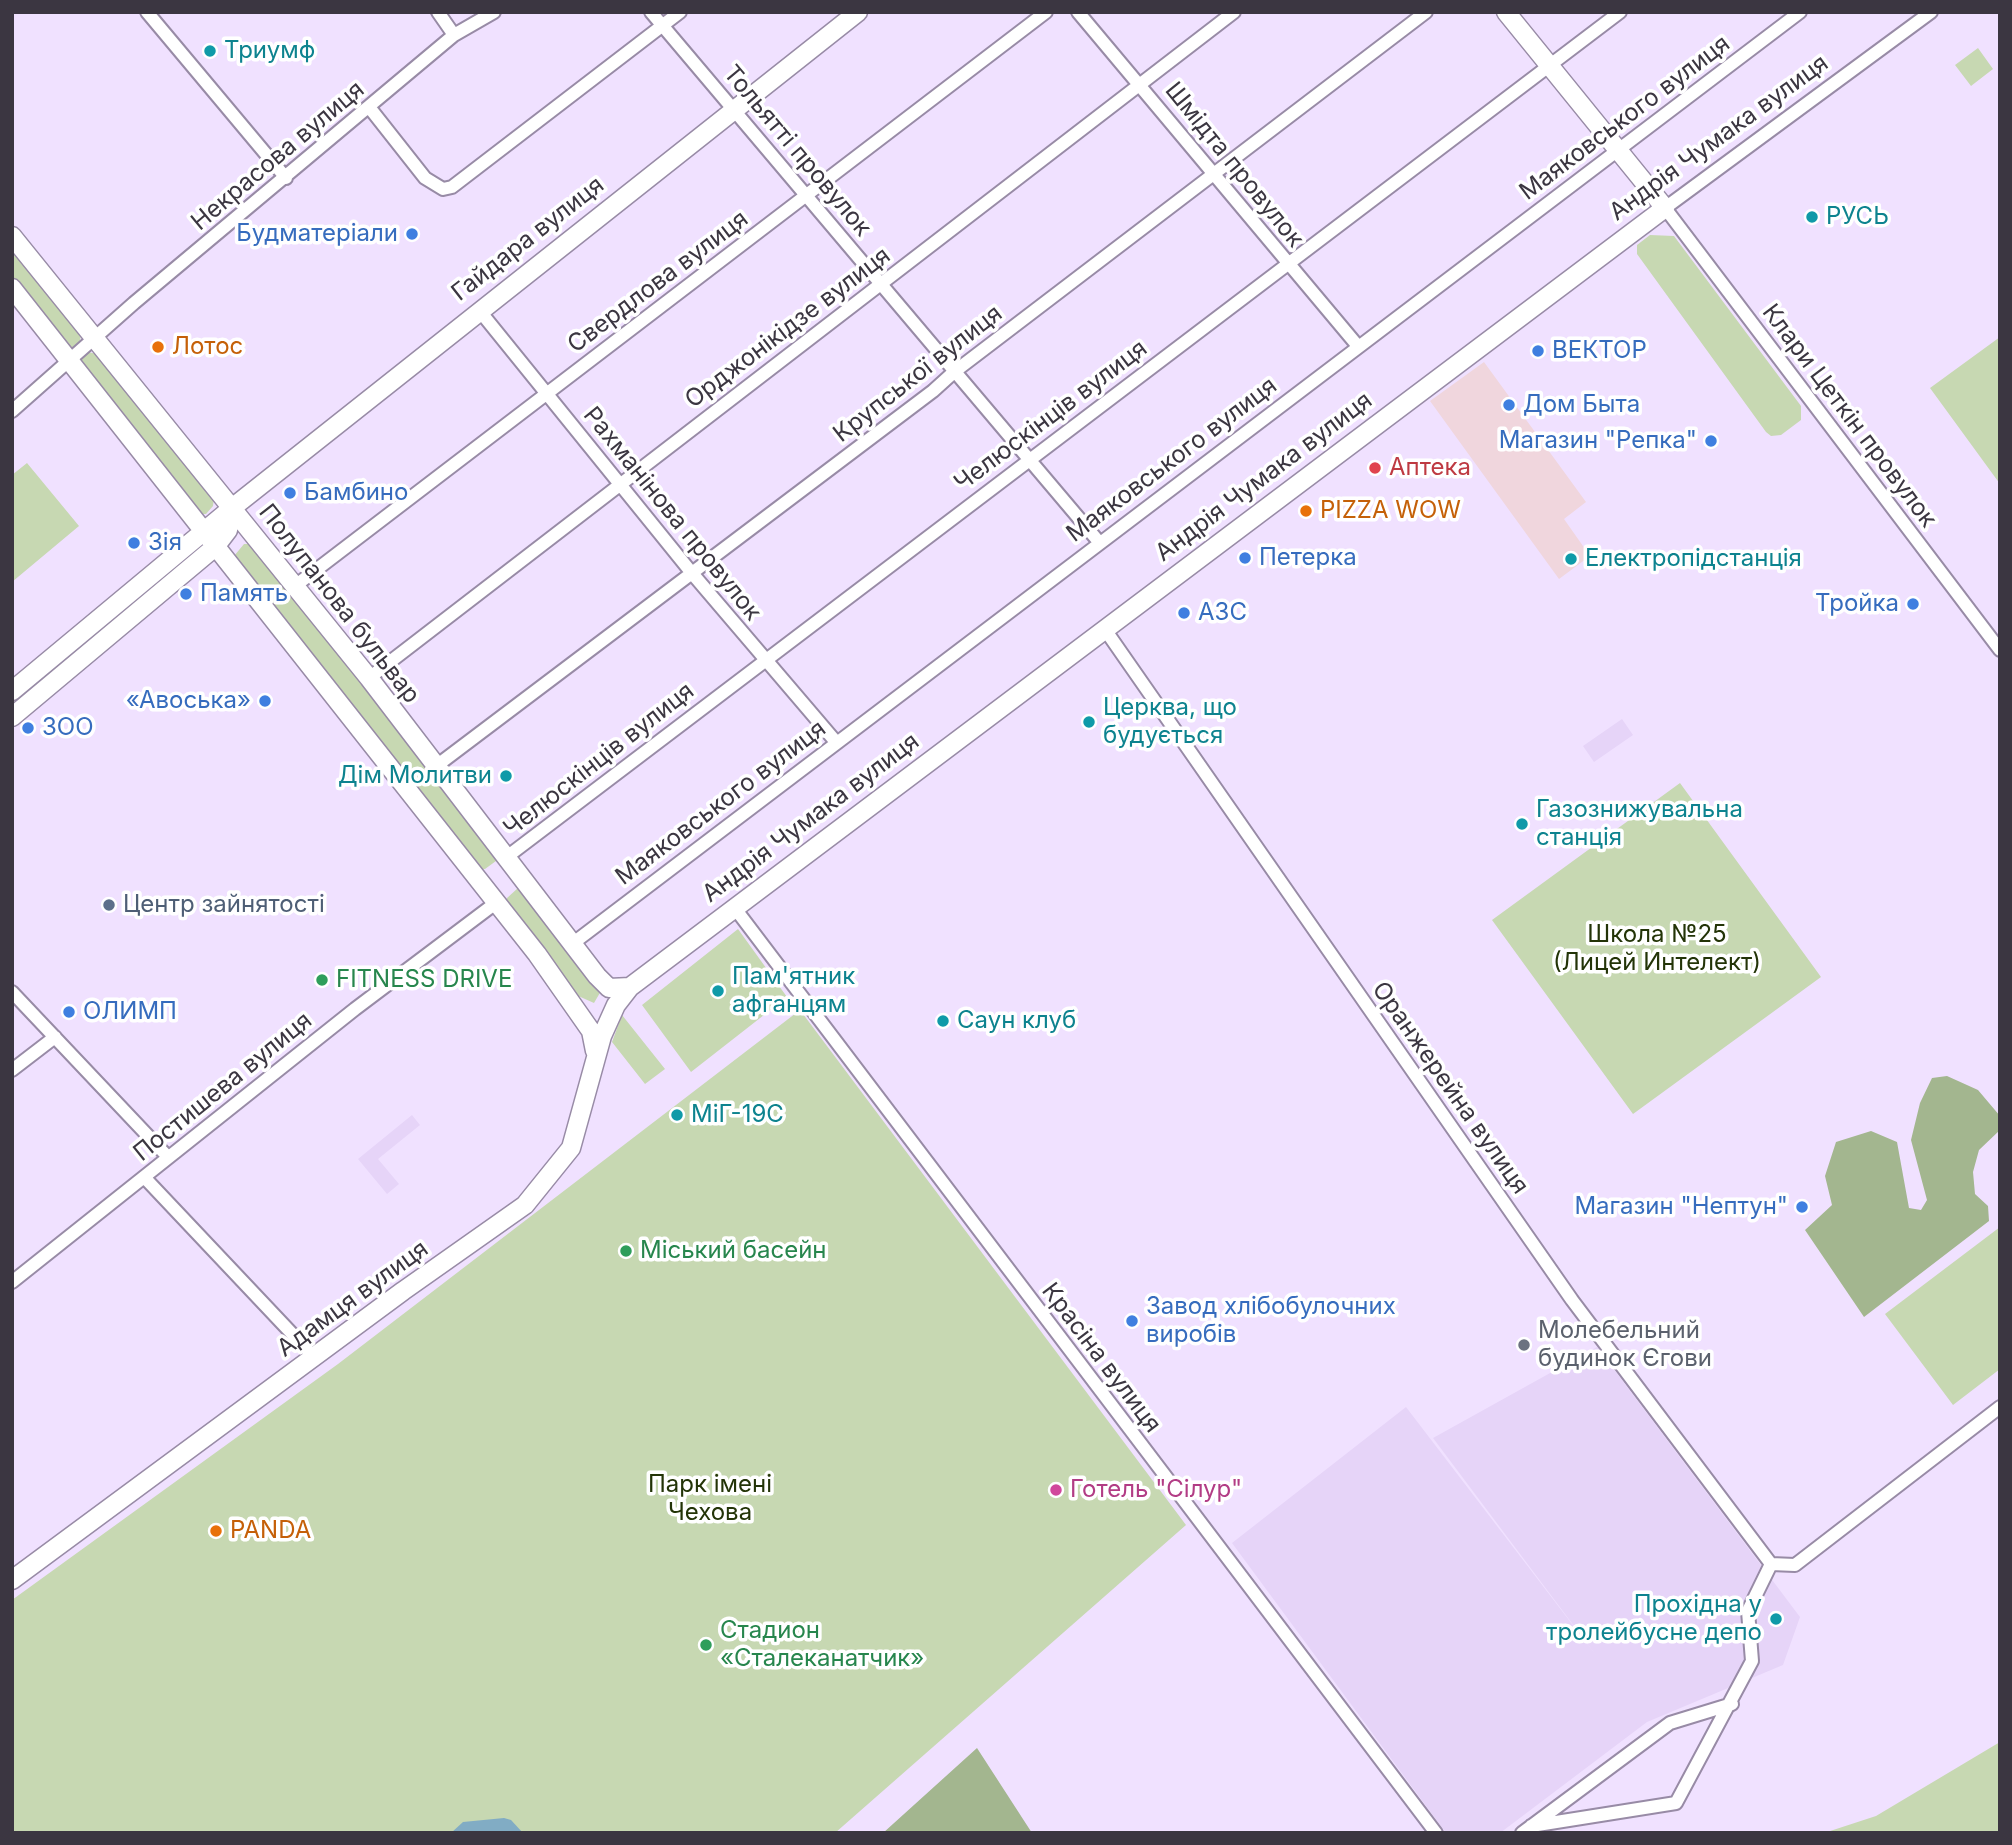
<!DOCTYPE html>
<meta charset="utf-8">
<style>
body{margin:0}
#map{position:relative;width:2012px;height:1845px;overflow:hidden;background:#f0e1ff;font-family:Inter,sans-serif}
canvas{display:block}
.frame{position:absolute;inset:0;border:14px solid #3b3641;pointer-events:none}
</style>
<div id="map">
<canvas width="2012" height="1845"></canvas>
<div class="frame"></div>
</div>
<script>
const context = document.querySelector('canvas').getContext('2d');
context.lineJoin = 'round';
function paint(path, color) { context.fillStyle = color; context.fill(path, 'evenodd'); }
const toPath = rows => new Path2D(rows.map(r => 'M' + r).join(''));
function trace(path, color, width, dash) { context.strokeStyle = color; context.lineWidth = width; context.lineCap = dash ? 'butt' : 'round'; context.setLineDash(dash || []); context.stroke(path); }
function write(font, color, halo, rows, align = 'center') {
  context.font = font + ' Inter,sans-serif'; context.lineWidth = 7; context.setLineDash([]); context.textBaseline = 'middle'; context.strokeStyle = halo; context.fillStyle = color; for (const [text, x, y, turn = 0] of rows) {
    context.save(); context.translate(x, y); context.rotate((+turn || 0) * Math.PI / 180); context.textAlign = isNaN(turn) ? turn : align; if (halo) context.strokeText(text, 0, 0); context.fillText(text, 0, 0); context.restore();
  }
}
paint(toPath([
 [1484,362,1586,502,1564,519,1590,556,1559,579,1430,401]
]), '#f0d6dd');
paint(toPath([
 [1622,719,1633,735,1594,762,1583,746],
 [412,1115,420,1125,378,1159,399,1184,387,1194,358,1159],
 [1597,1347,1800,1617,1783,1665,1647,1722,1500,1833,1446,1833,1232,1543,1406,1407,1598,1658,1433,1438]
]), '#e6d4f8');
paint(toPath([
 [1978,48,1993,69,1971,86,1955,65],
 [1650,235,1674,236,1801,406,1801,420,1781,435,1771,436,1766,432,1637,254,1637,245],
 [12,249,81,334,80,341,73,347,66,348,12,280],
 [2000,337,2000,484,1930,388],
 [88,352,97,354,214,498,213,506,206,514,199,514,79,365,80,358],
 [27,463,79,526,12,582,12,475],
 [244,544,251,544,496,854,496,861,485,869,480,869,234,556],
 [194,548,198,552,12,708,12,702],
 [1680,783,1821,977,1633,1114,1492,920],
 [518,888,522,889,601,991,594,1003,576,995,506,903,507,898],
 [738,929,787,997,691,1072,642,1005],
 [800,1010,1186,1525,835,1833,12,1833,12,1600,338,1364],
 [622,1015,665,1069,645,1084,612,1042],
 [2000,1227,2000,1369,1953,1405,1885,1314],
 [2000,1742,2000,1833,1824,1833,1876,1816]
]), '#c7d8b2');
paint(toPath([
 [1947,1076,1978,1090,2000,1116,2000,1130,1979,1150,1973,1172,1975,1194,1988,1206,1989,1221,1864,1317,1805,1230,1832,1205,1825,1176,1836,1142,1871,1131,1897,1142,1909,1208,1921,1210,1927,1200,1911,1140,1920,1103,1932,1078],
 [977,1748,1032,1833,883,1833]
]), '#a3b68f');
paint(toPath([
 [504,1818,511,1820,523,1833,451,1833,463,1822]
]), '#81acc4');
const street = toPath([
 [147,12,286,178],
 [438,12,454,35],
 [651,12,1099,542],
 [1078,12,1357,345],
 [1931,12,1665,208,2000,650],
 [369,107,425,178,443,189,452,187,680,12],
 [479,310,691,572,836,742],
 [12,411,134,303,454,35,494,12],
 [295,586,1046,12],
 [1104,628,1572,1300,1771,1564],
 [369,678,1234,12],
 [435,767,933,391,954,372,1426,12],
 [508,856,1620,12],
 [734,907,1436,1833],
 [572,944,1800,12],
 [12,992,168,1157],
 [12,1070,55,1037],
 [144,1177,314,1357],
 [12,1282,355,1009,497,902],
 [1771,1564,1795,1565,2000,1407],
 [1531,1826,1676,1803,1752,1661,1748,1611,1771,1564],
 [1522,1833,1670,1723,1732,1704]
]);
const secondary = toPath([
 [12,236,369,678,597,976,609,988,630,987],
 [12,288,537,954,591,1031,595,1051],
 [12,691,232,508,858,12],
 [12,717,215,547,228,530,232,508],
 [12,1580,403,1291,525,1205,571,1148,602,1036,616,1005,630,987,1665,208,1506,12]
]);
trace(street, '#988ba6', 16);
trace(secondary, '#988ba6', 21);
trace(street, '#fff', 12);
trace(secondary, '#fff', 18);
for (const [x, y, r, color] of [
 [210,51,7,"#0f9aa8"],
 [1812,217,7,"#0f9aa8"],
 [412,234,7,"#3f7fe0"],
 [158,347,7,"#e8710a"],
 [1538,351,7,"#3f7fe0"],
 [1509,405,7,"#3f7fe0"],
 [1711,441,7,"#3f7fe0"],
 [1375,468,7,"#e0444e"],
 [290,493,7,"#3f7fe0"],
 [1306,511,7,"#e8710a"],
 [134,543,7,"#3f7fe0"],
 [1245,558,7,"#3f7fe0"],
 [1571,559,7,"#0f9aa8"],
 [186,594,7,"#3f7fe0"],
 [1913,604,7,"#3f7fe0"],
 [1184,613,7,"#3f7fe0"],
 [265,701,7,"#3f7fe0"],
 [1089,722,7,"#0f9aa8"],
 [28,728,7,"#3f7fe0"],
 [506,776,7,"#0f9aa8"],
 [1522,824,7,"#0f9aa8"],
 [109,905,7,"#5c6f8a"],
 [322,980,7,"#2e9e5b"],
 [718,991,7,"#0f9aa8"],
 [69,1012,7,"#3f7fe0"],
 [943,1021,7,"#0f9aa8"],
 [677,1115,7,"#0f9aa8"],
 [1802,1207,7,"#3f7fe0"],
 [626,1251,7,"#2e9e5b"],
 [1132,1321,7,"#3f7fe0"],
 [1524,1345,7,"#6b7280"],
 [1056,1490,7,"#d1479c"],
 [216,1531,7,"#e8710a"],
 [1776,1619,7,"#0f9aa8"],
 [706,1645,7,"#2e9e5b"]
]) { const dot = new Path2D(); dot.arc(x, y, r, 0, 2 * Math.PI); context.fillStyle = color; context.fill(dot); trace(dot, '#fff', 2.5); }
write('24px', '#0d838f', '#fff', [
 ["Триумф",224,51],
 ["РУСЬ",1826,217],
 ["Електропідстанція",1585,559],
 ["Церква, що",1103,708],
 ["будується",1103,736],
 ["Дім Молитви",492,776,"right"],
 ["Газознижувальна",1536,810],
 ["станція",1536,838],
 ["Пам'ятник",732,977],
 ["афганцям",732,1005],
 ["Саун клуб",957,1021],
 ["МіГ-19С",691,1115],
 ["Прохідна у",1762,1605,"right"],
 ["тролейбусне депо",1762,1633,"right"]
], 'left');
write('24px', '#3b3641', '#fff', [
 ["Маяковського вулиця",1625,118,-37],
 ["Андрія Чумака вулиця",1719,138,-36],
 ["Тольятті провулок",797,151,50],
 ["Некрасова вулиця",278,156,-40],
 ["Шмідта провулок",1234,165,51],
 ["Гайдара вулиця",528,239,-38],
 ["Свердлова вулиця",658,282,-37],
 ["Орджонікідзе вулиця",788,328,-37],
 ["Крупської вулиця",918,374,-38],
 ["Челюскінців вулиця",1051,416,-37],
 ["Клари Цеткін провулок",1849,416,53],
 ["Маяковського вулиця",1172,460,-37],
 ["Андрія Чумака вулиця",1264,477,-37],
 ["Рахманінова провулок",672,514,51],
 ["Полупанова бульвар",339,604,52],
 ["Челюскінців вулиця",599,760,-38],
 ["Маяковського вулиця",721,803,-37],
 ["Андрія Чумака вулиця",811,818,-37],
 ["Постишева вулиця",223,1087,-39],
 ["Оранжерейна вулиця",1450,1088,55],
 ["Адамця вулиця",353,1299,-36],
 ["Красіна вулиця",1101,1358,53]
]);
write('24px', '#366cbe', '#fff', [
 ["Будматеріали",398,234,"right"],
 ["ВЕКТОР",1552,351],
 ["Дом Быта",1523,405],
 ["Магазин \"Репка\"",1697,441,"right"],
 ["Бамбино",304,493],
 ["Зія",148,543],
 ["Петерка",1259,558],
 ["Память",200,594],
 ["Тройка",1899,604,"right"],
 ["АЗС",1198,613],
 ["«Авоська»",251,701,"right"],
 ["ЗОО",42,728],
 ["ОЛИМП",83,1012],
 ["Магазин \"Нептун\"",1788,1207,"right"],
 ["Завод хлібобулочних",1146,1307],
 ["виробів",1146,1335]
], 'left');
write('24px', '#c56008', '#fff', [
 ["Лотос",172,347],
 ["PIZZA WOW",1320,511],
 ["PANDA",230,1531]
], 'left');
write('24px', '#be3a42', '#fff', [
 ["Аптека",1389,468]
], 'left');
write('24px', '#4e5e75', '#fff', [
 ["Центр зайнятості",123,905]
], 'left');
write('24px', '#233407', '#fff', [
 ["Школа №25",1657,935],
 ["(Лицей Интелект)",1657,963],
 ["Парк імені",710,1485],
 ["Чехова",710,1513]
]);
write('24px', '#27864d', '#fff', [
 ["FITNESS DRIVE",336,980],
 ["Міський басейн",640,1251],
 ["Стадион",720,1631],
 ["«Сталеканатчик»",720,1659]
], 'left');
write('24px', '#5b616d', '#fff', [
 ["Молебельний",1538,1331],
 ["будинок Єгови",1538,1359]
], 'left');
write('24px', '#b23c85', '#fff', [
 ["Готель \"Сілур\"",1070,1490]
], 'left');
</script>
